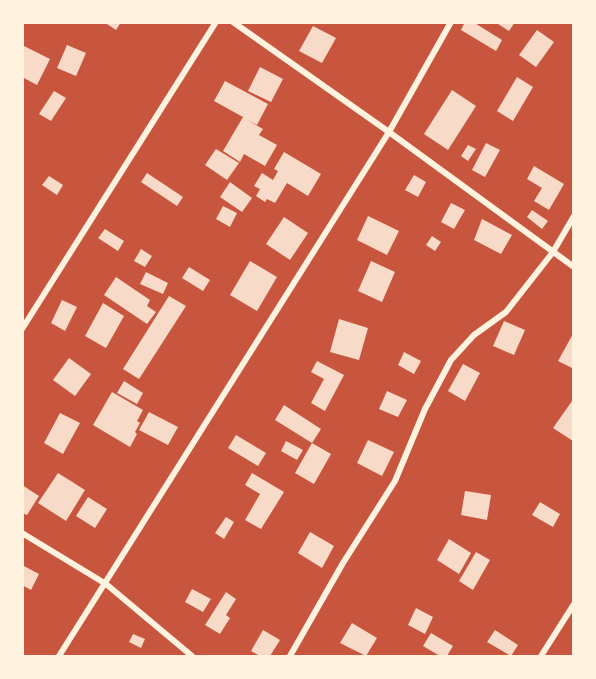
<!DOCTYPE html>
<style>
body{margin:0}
#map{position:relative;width:596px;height:679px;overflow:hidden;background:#c8553d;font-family:"PT Sans Narrow",sans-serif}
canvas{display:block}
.frame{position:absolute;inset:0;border:24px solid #fff3e0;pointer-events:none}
</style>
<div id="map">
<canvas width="596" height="679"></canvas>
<div class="frame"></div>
</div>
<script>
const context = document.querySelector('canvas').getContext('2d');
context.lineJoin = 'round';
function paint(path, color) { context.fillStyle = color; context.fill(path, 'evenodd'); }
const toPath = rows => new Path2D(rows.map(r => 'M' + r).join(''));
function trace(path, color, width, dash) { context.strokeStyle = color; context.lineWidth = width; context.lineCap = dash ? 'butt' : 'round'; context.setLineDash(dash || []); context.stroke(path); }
paint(toPath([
 [104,22,121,22,116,30],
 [465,22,473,22,502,40,496,51,461,30],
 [495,22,515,22,509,31],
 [313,26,336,38,322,63,299,51],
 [537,30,554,42,536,67,519,55],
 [22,45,50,59,37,85,22,77],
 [67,45,86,53,76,76,57,68],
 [260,67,283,79,271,102,248,91],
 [517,77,533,87,513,121,497,111],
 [225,81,268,104,257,125,247,120,263,129,259,135,277,145,265,166,244,154,240,162,223,151,243,117,214,101],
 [452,90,476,106,448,150,424,134],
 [54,91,66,98,51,121,39,114],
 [486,143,500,150,485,177,472,170],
 [468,145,476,149,468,161,461,156],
 [216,149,239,163,227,180,205,165],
 [284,152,321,174,308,196,287,183,275,203,267,199,265,202,256,196,260,189,254,186,262,173,273,180,278,171,274,169],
 [534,166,564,184,549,210,534,201,542,188,527,179],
 [147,173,183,197,177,206,141,182],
 [414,175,426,182,418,197,405,190],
 [49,176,63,185,57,195,42,185],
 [230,182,252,198,242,212,220,197],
 [451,203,465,210,454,229,441,222],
 [223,206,237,213,230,227,216,219],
 [532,210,548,221,542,229,527,217],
 [368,216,399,231,387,255,357,240],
 [284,217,308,233,290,260,266,244],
 [482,219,512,235,501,254,474,240],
 [105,229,124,241,118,251,98,238],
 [432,236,441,242,435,251,426,245],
 [141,249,152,256,145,267,134,261],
 [250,261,277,277,257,311,230,295],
 [371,261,395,272,382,302,358,291],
 [189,267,210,280,203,291,182,278],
 [146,272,168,283,163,294,140,284],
 [116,277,150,300,147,306,156,312,147,324,104,295],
 [169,296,186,306,139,379,123,369],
 [62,300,77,307,65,331,51,323],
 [103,303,124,316,106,348,85,336],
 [339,319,368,328,359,360,330,352],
 [504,321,525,330,514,355,493,346],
 [574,332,574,369,558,361],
 [404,352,421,361,414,374,398,365],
 [69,358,91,374,75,396,53,380],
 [317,361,344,375,325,411,311,403,324,379,311,372],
 [463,364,480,373,465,401,448,391],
 [124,381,143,393,137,404,117,393],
 [387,391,407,400,398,417,379,409],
 [112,392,143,410,137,421,140,423,135,432,137,434,130,447,93,425],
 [572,401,574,403,573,441,553,428],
 [284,405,321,429,312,443,331,454,314,484,295,473,312,443,275,420],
 [149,412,178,427,168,445,139,430],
 [60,413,80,423,63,454,44,443],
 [236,435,266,453,258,466,228,448],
 [368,440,394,452,382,476,357,463],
 [286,441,303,450,297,460,281,451],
 [58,473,85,490,66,521,38,503],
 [252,473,284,492,261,529,245,520,260,494,245,485],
 [22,485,39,496,27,515,22,513],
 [465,491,491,495,487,520,461,515],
 [88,497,107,509,95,528,76,516],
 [540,502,560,514,553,527,532,515],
 [226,517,234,522,224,539,215,533],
 [310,532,334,546,322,568,298,553],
 [449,539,471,553,459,574,437,560],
 [476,552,490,560,473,590,459,581],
 [22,565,39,574,31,590,22,585],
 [192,589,211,599,203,612,185,602],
 [226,592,236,599,226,615,230,618,220,634,205,625],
 [416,608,433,617,425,634,408,625],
 [352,623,377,638,366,656,340,643],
 [263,630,280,640,270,656,260,656,251,651],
 [495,630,518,645,511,656,487,642],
 [431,633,453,646,447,656,440,656,423,646],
 [133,634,145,639,141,648,129,642]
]), '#f7dbc8');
trace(toPath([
 [233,22,389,132,574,267],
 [22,329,216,22],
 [22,533,106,584,192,656],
 [59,656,389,132,451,22],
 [290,656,343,563,395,481,425,409,451,360,474,335,506,312,553,252,574,216],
 [541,656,574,604]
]), '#fff3e0', 6);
</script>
